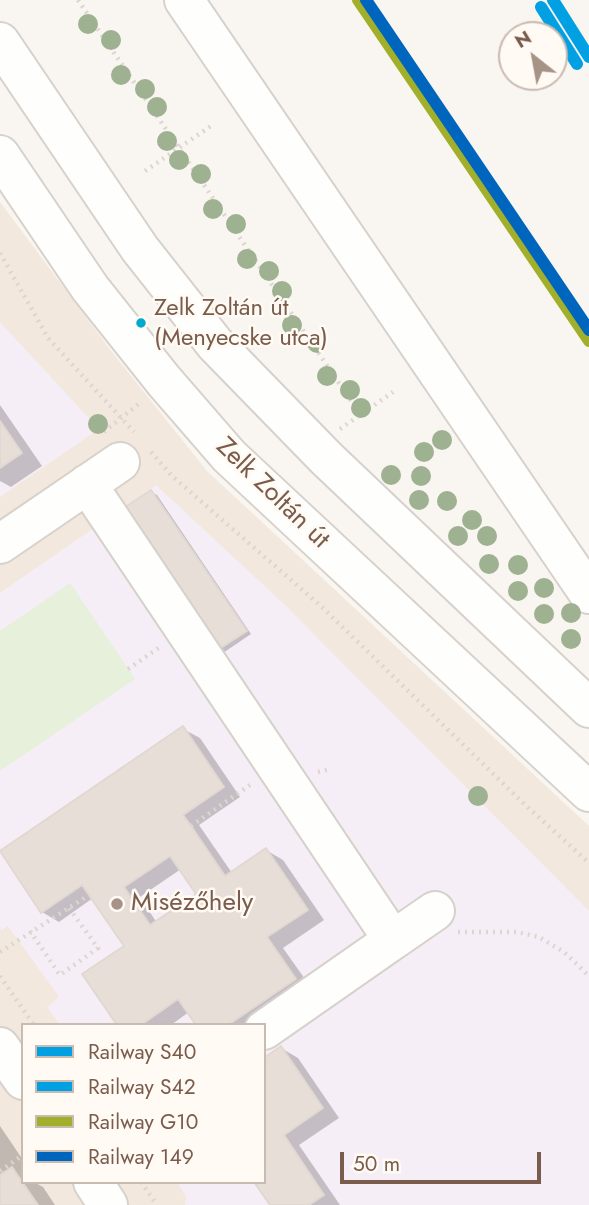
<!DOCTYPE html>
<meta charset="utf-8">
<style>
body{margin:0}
#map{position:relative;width:589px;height:1205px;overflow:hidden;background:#f9f5f0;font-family:Jost,sans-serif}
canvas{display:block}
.legend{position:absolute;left:21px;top:1023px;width:245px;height:161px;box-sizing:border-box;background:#fffaf3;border:2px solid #cabbb1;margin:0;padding:9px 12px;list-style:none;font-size:21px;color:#7a5c4d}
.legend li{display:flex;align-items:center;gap:14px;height:35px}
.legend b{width:35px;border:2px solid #cabbb1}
.north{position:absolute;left:498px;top:21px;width:70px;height:70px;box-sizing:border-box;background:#fffaf3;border:2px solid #cabbb1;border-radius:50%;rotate:329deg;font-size:19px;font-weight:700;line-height:28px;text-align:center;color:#7a5c4d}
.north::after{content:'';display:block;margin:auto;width:24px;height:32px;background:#a69286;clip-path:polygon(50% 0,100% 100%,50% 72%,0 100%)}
.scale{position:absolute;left:340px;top:1152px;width:201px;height:32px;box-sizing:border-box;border:4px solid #7a5c4d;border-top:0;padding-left:9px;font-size:21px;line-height:24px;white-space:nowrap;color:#7a5c4d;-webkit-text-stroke:5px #fffaf3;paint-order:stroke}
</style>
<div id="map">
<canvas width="589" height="1205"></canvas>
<ul class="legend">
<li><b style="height:9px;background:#00a0e3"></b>Railway S40</li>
<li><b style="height:9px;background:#00a0e3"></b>Railway S42</li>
<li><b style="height:9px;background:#a2af2a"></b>Railway G10</li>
<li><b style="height:9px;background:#0065bd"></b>Railway 149</li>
</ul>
<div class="north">N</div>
<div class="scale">50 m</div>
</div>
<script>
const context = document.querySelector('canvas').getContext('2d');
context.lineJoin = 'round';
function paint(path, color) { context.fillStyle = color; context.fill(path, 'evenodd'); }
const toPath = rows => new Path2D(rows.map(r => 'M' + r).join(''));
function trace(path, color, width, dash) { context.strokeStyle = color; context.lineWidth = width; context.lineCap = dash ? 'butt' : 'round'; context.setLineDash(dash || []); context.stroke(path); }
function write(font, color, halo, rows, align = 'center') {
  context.font = font + ' Jost,sans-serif'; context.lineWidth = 5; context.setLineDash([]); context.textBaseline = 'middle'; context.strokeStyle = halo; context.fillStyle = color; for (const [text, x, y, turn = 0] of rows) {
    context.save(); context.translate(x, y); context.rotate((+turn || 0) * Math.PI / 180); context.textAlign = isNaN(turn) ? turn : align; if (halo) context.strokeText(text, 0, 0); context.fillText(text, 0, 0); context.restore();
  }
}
paint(toPath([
 [0,202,112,352,207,471,589,826,589,1205,0,1205],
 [23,1025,264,1025,264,1182,23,1182]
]), '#f2e8de');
paint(toPath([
 [0,322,99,429,0,497],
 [156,485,285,605,589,911,589,1205,185,1205,186,1197,177,1182,264,1182,264,1025,60,1025,47,1007,59,997,8,926,2,930,0,927,0,593]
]), '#f6eef6');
paint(toPath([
 [70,583,135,679,0,771,0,631]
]), '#e7f0db');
paint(toPath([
 [0,405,42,466,11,487,0,481],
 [151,492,157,495,251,634,223,653,218,650],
 [183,729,200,738,240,797,199,825,232,873,266,850,283,860,324,920,283,948,312,989,259,1025,198,1025,189,1012,171,1025,119,1025,126,946,93,898,59,922,42,912],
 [181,869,199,894,157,923,140,897],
 [281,1048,298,1058,339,1118,299,1145,340,1205,272,1205,264,1182],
 [0,1126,23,1160,23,1182,34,1182,43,1187,55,1205,0,1205]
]), '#0003');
const building = toPath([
 [0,421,22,453,0,468,0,421],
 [151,490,247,631,216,651,121,510,151,490],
 [183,726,224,787,183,815,191,826,225,876,266,848,308,910,267,937,296,979,228,1025,196,1025,178,999,141,1025,117,1025,82,974,124,946,82,885,41,913,0,851,183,726],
 [170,856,196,894,150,925,124,887,170,856],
 [281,1046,323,1108,284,1135,324,1195,309,1205,270,1205,254,1182,264,1182,264,1058,281,1046],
 [12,1167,38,1205,0,1205,0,1175,12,1167]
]);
paint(building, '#e6ded7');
trace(building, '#e2d8d2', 2);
const minor = toPath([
 [184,0,589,594],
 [0,42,140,249,215,344,326,458,589,708],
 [0,155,90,288,164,381,229,456,589,792],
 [87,484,393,940,264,1030],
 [0,544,120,462],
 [393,940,435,911],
 [0,1047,23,1080],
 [93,1182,108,1205]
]);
trace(minor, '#d7d1cb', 42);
trace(toPath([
 [78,0,360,414],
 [145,171,211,126],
 [0,253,48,338,134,432],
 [340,429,393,392],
 [104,432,141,402],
 [151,452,172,476,322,607,520,800,589,863],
 [128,669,160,647],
 [318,772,327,770],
 [191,826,250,785],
 [30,931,60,975,98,948,69,908],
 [458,932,517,932,539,937,564,952,589,976],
 [0,952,89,895],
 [0,976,34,1025],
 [0,1171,23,1155],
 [141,1182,157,1205]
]), '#dcd5d0', 4.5, [2, 5]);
trace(minor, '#fefefd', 38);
trace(toPath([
 [553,0,589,57]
]), '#00a0e3', 12);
trace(toPath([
 [541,7,577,64]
]), '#00a0e3', 12);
trace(toPath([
 [358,0,589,341]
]), '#a2af2a', 12);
trace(toPath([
 [366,0,589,330]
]), '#0065bd', 12);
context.fillStyle = '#9eb190';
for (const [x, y] of [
 [88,24],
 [111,40],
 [121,75],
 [145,89],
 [157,107],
 [167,141],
 [179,160],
 [201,174],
 [213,209],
 [236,224],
 [247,259],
 [269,271],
 [282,291],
 [292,325],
 [317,343],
 [327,376],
 [350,390],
 [361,408],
 [98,424],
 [442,440],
 [424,452],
 [391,475],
 [421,476],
 [419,500],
 [447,501],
 [472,520],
 [458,536],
 [487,536],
 [489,564],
 [518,565],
 [544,588],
 [518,591],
 [571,613],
 [544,614],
 [571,639],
 [478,796]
]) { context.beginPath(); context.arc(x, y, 10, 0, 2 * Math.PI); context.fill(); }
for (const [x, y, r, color] of [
 [141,323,6,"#00a9ce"],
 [117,904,7,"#a69286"]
]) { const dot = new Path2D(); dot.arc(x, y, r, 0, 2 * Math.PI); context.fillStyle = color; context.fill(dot); trace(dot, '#fffaf3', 2.5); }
write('24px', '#7a5c4d', '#fffaf3', [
 ["Zelk Zoltán út",154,309],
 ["(Menyecske utca)",154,339]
], 'left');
write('26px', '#7a5c4d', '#fffaf3', [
 ["Zelk Zoltán út",272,494,44]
]);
write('26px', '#7a5c4d', '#fffaf3', [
 ["Misézőhely",131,904]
], 'left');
</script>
